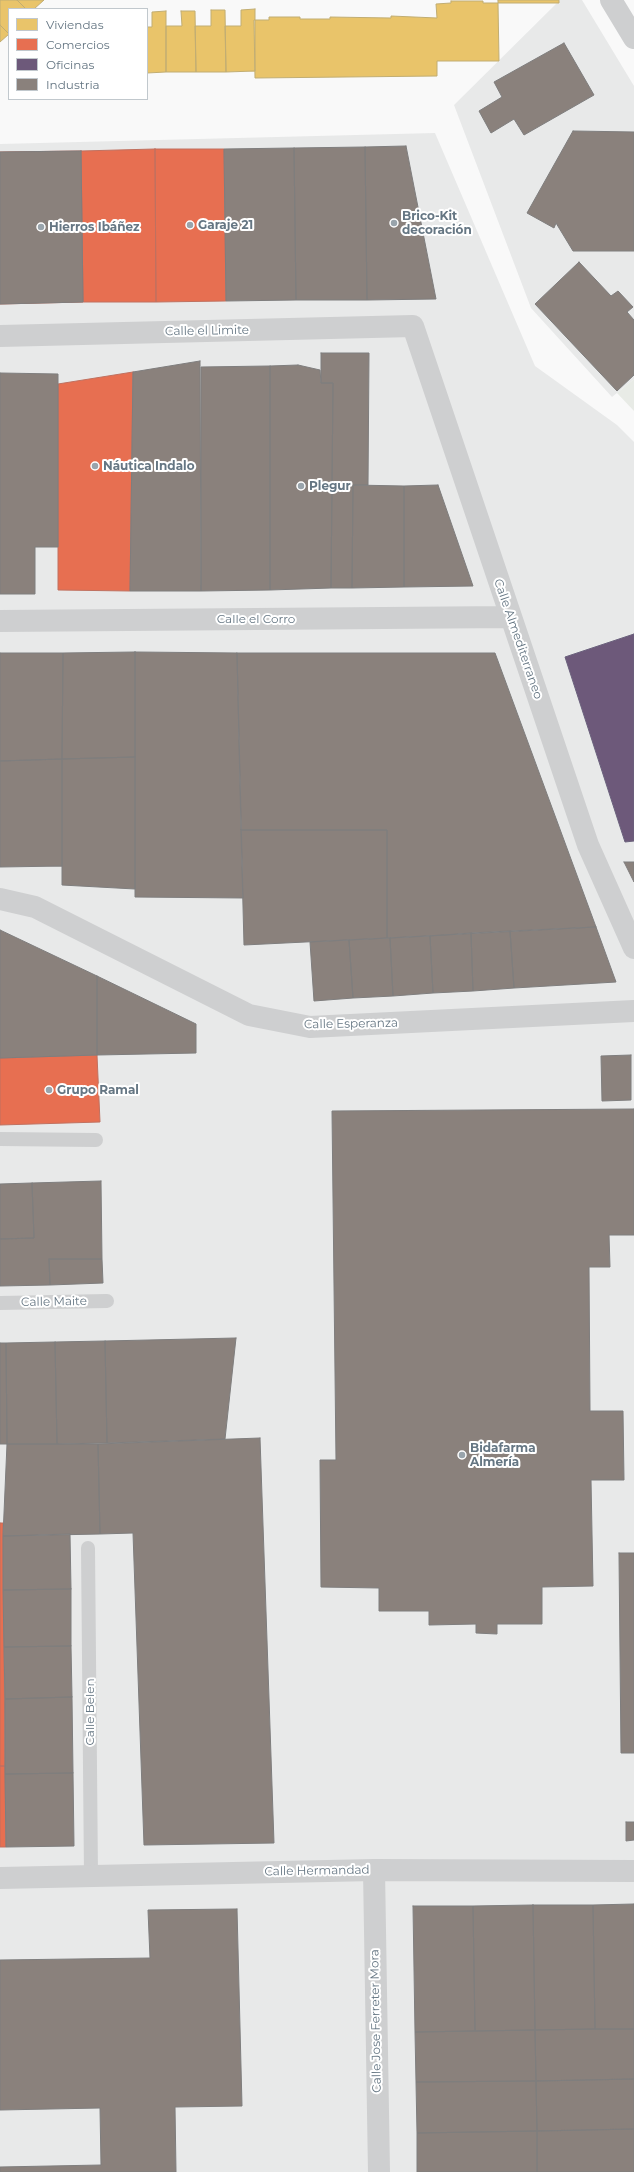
<!DOCTYPE html>
<meta charset="utf-8">
<style>
body{margin:0}
#map{position:relative;width:634px;height:2172px;overflow:hidden;background:#f9f9f9;font-family:Montserrat,sans-serif}
canvas{display:block}
.legend{position:absolute;left:8px;top:8px;width:140px;height:92px;box-sizing:border-box;background:#fff;border:1px solid #c1c8cd;margin:0;padding:5px 7px;list-style:none;font-size:12px;color:#657683}
.legend li{display:flex;align-items:center;gap:8px;height:20px}
.legend b{width:20px;border:1px solid #c1c8cd}
</style>
<div id="map">
<canvas width="634" height="2172"></canvas>
<ul class="legend">
<li><b style="height:11px;background:#e9c46a"></b>Viviendas</li>
<li><b style="height:11px;background:#e76f51"></b>Comercios</li>
<li><b style="height:11px;background:#6d597a"></b>Oficinas</li>
<li><b style="height:11px;background:#8a817c"></b>Industria</li>
</ul>
</div>
<script>
const context = document.querySelector('canvas').getContext('2d');
context.lineJoin = 'round';
function paint(path, color) { context.fillStyle = color; context.fill(path, 'evenodd'); }
const toPath = rows => new Path2D(rows.map(r => 'M' + r).join(''));
function trace(path, color, width, dash) { context.strokeStyle = color; context.lineWidth = width; context.lineCap = dash ? 'butt' : 'round'; context.setLineDash(dash || []); context.stroke(path); }
function write(font, color, halo, rows, align = 'center') {
  context.font = font + ' Montserrat,sans-serif'; context.lineWidth = 4; context.setLineDash([]); context.textBaseline = 'middle'; context.strokeStyle = halo; context.fillStyle = color; for (const [text, x, y, turn = 0] of rows) {
    context.save(); context.translate(x, y); context.rotate((+turn || 0) * Math.PI / 180); context.textAlign = isNaN(turn) ? turn : align; if (halo) context.strokeText(text, 0, 0); context.fillText(text, 0, 0); context.restore();
  }
}
paint(toPath([
 [560,0,582,0,634,86,634,379,612,397,531,308,454,105],
 [435,133,535,366,617,425,634,442,634,2172,0,2172,0,144]
]), '#e8e9e9');
paint(toPath([
 [634,379,634,411,617,393]
]), '#e8ebe6');
const homes = toPath([
 [0,0,17,0,26,9,9,9,9,34,0,25,0,0],
 [17,0,44,0,34,9,26,9,17,0],
 [498,0,559,0,559,3,498,3,498,0],
 [451,1,483,1,483,3,498,3,499,61,437,61,437,76,255,78,254,20,269,20,269,17,300,17,300,19,330,19,330,17,391,18,391,16,437,18,436,4,451,3,451,1],
 [255,9,255,71,226,72,225,26,241,26,241,10,255,9],
 [211,10,225,10,226,72,196,72,195,26,211,26,211,10],
 [166,11,166,72,147,73,147,27,152,27,152,12,166,11],
 [181,11,195,11,196,72,166,72,166,26,182,26,181,11],
 [0,25,9,34,0,42,0,25]
]);
paint(homes, '#e9c46a');
trace(homes, '#c1ad72', 1);
const shops = toPath([
 [155,149,224,149,226,301,156,302,155,149],
 [155,149,156,302,83,302,81,151,155,149],
 [81,151,83,302,0,304,0,152,81,151],
 [133,372,130,591,58,590,58,384,133,372],
 [97,1055,100,1122,0,1125,0,1058,97,1055],
 [0,1523,3,1523,5,1766,0,1766,0,1523],
 [0,1766,5,1766,6,1847,0,1847,0,1766]
]);
paint(shops, '#e76f51');
trace(shops, '#c07160', 1);
const offices = toPath([
 [634,634,634,841,625,842,565,657,634,634]
]);
paint(offices, '#6d597a');
trace(offices, '#6b627d', 1);
const industry = toPath([
 [564,43,594,95,524,135,514,119,491,133,479,111,502,97,494,82,564,43],
 [573,131,634,132,634,251,573,251,556,223,554,228,527,213,573,131],
 [406,146,436,299,367,300,365,147,406,146],
 [365,147,367,300,296,300,294,148,365,147],
 [294,148,296,300,226,301,224,149,294,148],
 [81,151,83,302,0,304,0,152,81,151],
 [579,262,611,296,618,291,633,307,627,312,634,320,634,375,617,391,535,304,579,262],
 [321,353,369,353,368,485,353,485,352,588,331,588,333,383,321,383,321,353],
 [200,361,201,591,130,591,133,372,200,361],
 [298,365,320,370,321,383,333,383,331,588,270,590,270,366,298,365],
 [270,366,270,590,201,591,201,367,270,366],
 [0,373,58,374,58,547,35,547,35,594,0,594,0,373],
 [353,485,404,486,404,587,352,588,353,485],
 [438,485,473,586,404,587,404,486,438,485],
 [135,652,135,757,62,759,63,653,135,652],
 [135,652,237,653,243,898,135,897,135,652],
 [0,653,63,653,62,759,0,761,0,653],
 [237,653,495,653,596,927,387,938,387,830,241,830,237,653],
 [135,757,135,889,62,885,62,759,135,757],
 [62,759,62,866,0,867,0,761,62,759],
 [241,830,387,830,387,938,244,945,241,830],
 [624,862,634,862,634,882,624,862],
 [596,927,616,982,514,988,510,931,596,927],
 [0,930,97,976,97,1055,0,1058,0,930],
 [510,931,514,988,473,991,471,933,510,931],
 [471,933,473,991,433,993,430,936,471,933],
 [430,936,433,993,393,996,390,938,430,936],
 [390,938,393,996,353,998,349,940,390,938],
 [349,940,353,998,314,1001,310,942,349,940],
 [97,976,196,1024,196,1053,97,1055,97,976],
 [631,1055,631,1100,602,1101,601,1056,631,1055],
 [634,1109,634,1235,609,1235,610,1267,589,1267,590,1411,623,1411,624,1480,591,1480,593,1586,542,1587,542,1624,497,1624,497,1634,476,1633,476,1624,429,1625,429,1611,379,1611,379,1588,321,1587,320,1460,336,1460,332,1111,634,1109],
 [101,1181,102,1259,49,1259,50,1285,0,1286,0,1239,34,1238,32,1183,101,1181],
 [32,1183,34,1238,0,1239,0,1184,32,1183],
 [49,1259,102,1259,103,1283,50,1285,49,1259],
 [236,1338,225,1439,107,1443,105,1341,236,1338],
 [105,1341,107,1443,57,1444,55,1342,105,1341],
 [55,1342,57,1444,7,1444,6,1343,55,1342],
 [0,1343,6,1343,7,1444,0,1444,0,1343],
 [260,1438,274,1843,144,1845,133,1533,100,1534,98,1444,260,1438],
 [7,1444,98,1444,100,1534,3,1536,7,1444],
 [70,1534,71,1589,3,1590,3,1536,70,1534],
 [619,1553,634,1553,634,1753,621,1753,619,1553],
 [71,1589,71,1646,4,1647,3,1590,71,1589],
 [71,1646,72,1697,5,1699,4,1647,71,1646],
 [72,1697,73,1773,5,1774,5,1699,72,1697],
 [73,1773,74,1846,6,1847,5,1774,73,1773],
 [626,1822,634,1822,634,1840,626,1841,626,1822],
 [634,1904,634,2029,595,2029,593,1905,634,1904],
 [533,1905,535,2030,475,2031,473,1906,533,1905],
 [533,1905,593,1905,595,2029,535,2030,533,1905],
 [413,1906,473,1906,475,2031,415,2032,413,1906],
 [237,1909,242,2106,175,2107,176,2172,0,2172,0,2167,101,2165,100,2108,0,2110,0,1960,150,1958,148,1910,237,1909],
 [595,2029,634,2029,634,2079,536,2081,535,2030,595,2029],
 [535,2030,536,2081,416,2082,415,2032,535,2030],
 [634,2079,634,2129,537,2131,536,2081,634,2079],
 [536,2081,537,2131,417,2133,416,2082,536,2081],
 [634,2129,634,2172,537,2172,537,2131,634,2129],
 [537,2131,537,2172,417,2172,417,2133,537,2131]
]);
paint(industry, '#8a817c');
trace(industry, '#7f7e7e', 1);
trace(toPath([
 [0,1139,96,1140],
 [0,1303,107,1301],
 [88,1548,91,1876]
]), '#cecfd0', 14);
trace(toPath([
 [611,0,634,38],
 [0,336,413,326,588,845,634,948],
 [0,621,511,617],
 [0,899,35,907,249,1015,310,1027,634,1011],
 [374,1870,379,2172],
 [0,1878,374,1870,634,1871]
]), '#cecfd0', 22);
for (const [x, y, r, color] of [
 [394,223,4,"#99a4ac"],
 [190,225,4,"#99a4ac"],
 [41,227,4,"#99a4ac"],
 [95,466,4,"#99a4ac"],
 [301,486,4,"#99a4ac"],
 [49,1090,4,"#99a4ac"],
 [462,1455,4,"#99a4ac"]
]) { const dot = new Path2D(); dot.arc(x, y, r, 0, 2 * Math.PI); context.fillStyle = color; context.fill(dot); trace(dot, '#fff', 1.5); }
write('bold 12px', '#657683', '#fff', [
 ["Brico-Kit",402,216],
 ["decoración",402,230],
 ["Garaje 21",198,225],
 ["Hierros Ibáñez",49,227],
 ["Náutica Indalo",103,466],
 ["Plegur",309,486],
 ["Grupo Ramal",57,1090],
 ["Bidafarma",470,1448],
 ["Almería",470,1462]
], 'left');
write('12px', '#657683', '#fff', [
 ["Calle el Limite",207,331,-1],
 ["Calle el Corro",256,619],
 ["Calle Almediterraneo",518,639,71],
 ["Calle Esperanza",351,1024,-1],
 ["Calle Maite",54,1302,-1],
 ["Calle Belen",90,1712,-90],
 ["Calle Hermandad",317,1871,-1],
 ["Calle Jose Ferreter Mora",376,2021,-91]
]);
</script>
